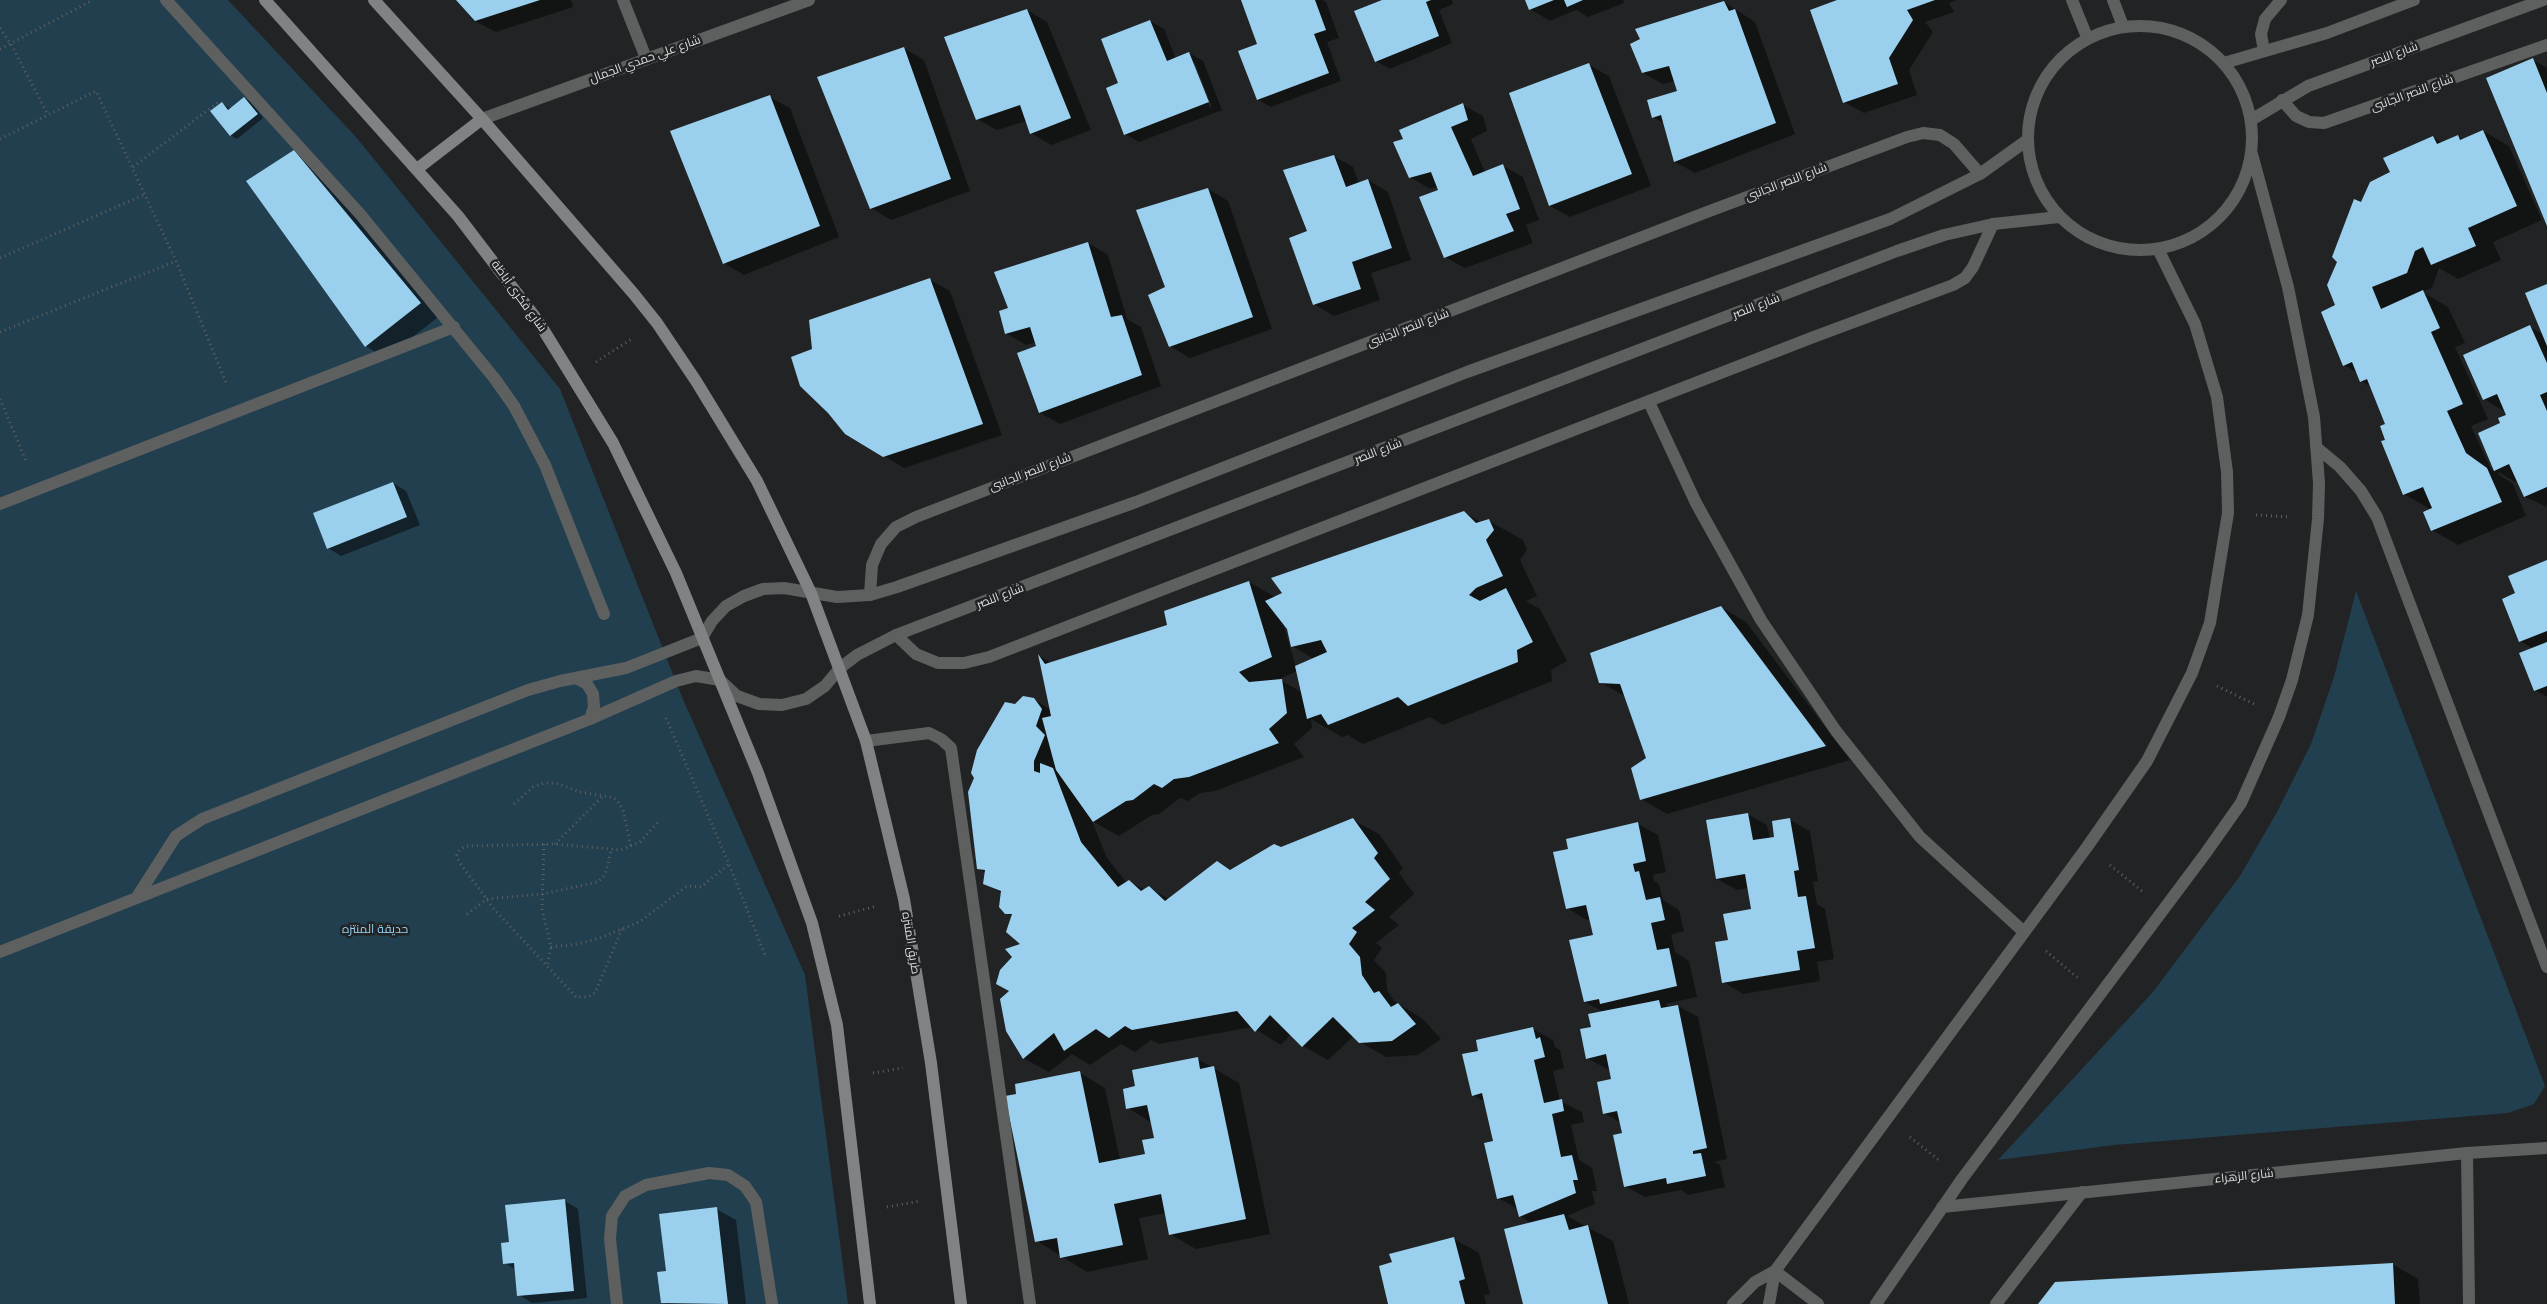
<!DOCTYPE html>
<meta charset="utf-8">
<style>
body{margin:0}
canvas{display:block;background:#212324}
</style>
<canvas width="2547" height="1304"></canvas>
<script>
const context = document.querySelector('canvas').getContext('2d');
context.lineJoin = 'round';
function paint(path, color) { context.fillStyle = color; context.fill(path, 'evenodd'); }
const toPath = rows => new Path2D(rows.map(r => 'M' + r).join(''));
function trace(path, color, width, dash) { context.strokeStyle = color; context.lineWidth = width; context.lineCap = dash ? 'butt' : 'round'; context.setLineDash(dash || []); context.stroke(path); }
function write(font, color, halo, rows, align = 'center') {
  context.font = font + ' "Golos Text",Cairo,sans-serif'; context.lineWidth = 5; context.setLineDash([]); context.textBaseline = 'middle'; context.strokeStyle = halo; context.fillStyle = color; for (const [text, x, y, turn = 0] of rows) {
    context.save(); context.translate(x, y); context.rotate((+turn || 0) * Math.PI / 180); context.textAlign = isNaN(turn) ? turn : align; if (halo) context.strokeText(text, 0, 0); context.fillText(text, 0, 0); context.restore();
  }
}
paint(toPath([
 [0,0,228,0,356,137,560,389,682,697,805,975,848,1304,0,1304],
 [2356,591,2545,1086,2534,1104,2508,1113,2114,1145,1998,1160,2153,992,2240,876,2277,812,2311,744,2334,677]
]), '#223f4f');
paint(toPath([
 [457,0,571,0,573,7,496,32,475,21],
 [1242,0,1322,0,1326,2,1339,38,1327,42,1341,81,1271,107,1258,100,1259,44],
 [1382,0,1452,0,1453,4,1439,10,1452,43,1390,69,1376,61],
 [1526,0,1623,0,1624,3,1588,17,1576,10,1550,21,1530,9],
 [1841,0,1957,0,1949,3,1954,12,1925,22,1933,32,1909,70,1917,95,1864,113,1844,102],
 [1724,2,1755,22,1795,134,1695,173,1675,162,1665,124,1653,117,1678,92,1675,81,1663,84,1643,73,1641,40],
 [1027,10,1047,22,1091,130,1051,145,1031,133,1027,121,997,130,977,119],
 [1150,21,1164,29,1176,59,1189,53,1203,61,1222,110,1139,142,1125,134,1120,84],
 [1192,63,1195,63,1212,107,1210,108],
 [904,48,924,60,970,191,891,220,871,208],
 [2533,60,2547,68,2547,223],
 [1589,65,1609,76,1651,186,1570,217,1550,206],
 [770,97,790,108,839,237,744,275,724,263],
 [244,98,251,102,263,118,237,139,230,135,222,103,231,109],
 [1463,105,1483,116,1487,131,1471,139,1485,172,1503,166,1523,177,1539,220,1526,225,1533,243,1465,268,1445,257,1440,191,1438,187,1430,189,1410,177,1405,140],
 [2483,131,2509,146,2542,220,2493,242,2501,260,2458,279,2439,268,2432,288,2422,292,2448,307,2465,343,2455,347,2488,419,2471,426,2491,469,2496,473,2479,434,2502,423,2508,416,2504,411,2484,399,2530,327,2544,335,2547,286,2547,507,2525,497,2518,480,2515,482,2499,472,2498,474,2513,484,2526,516,2458,545,2432,530,2432,510,2404,494,2387,441,2387,425,2371,387,2361,381,2358,373,2344,365,2337,306,2362,204,2391,173,2433,137,2442,143,2457,136,2463,139],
 [294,151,314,163,441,315,385,358,366,346],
 [1333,156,1353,167,1359,183,1368,180,1388,192,1411,260,1371,273,1380,300,1334,316,1314,304,1308,231],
 [1208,189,1228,201,1272,329,1190,358,1170,346,1166,287],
 [1088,243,1108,255,1127,319,1141,327,1161,386,1060,424,1040,413,1036,342,1026,345,1007,334,1001,312,1010,309],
 [930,280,950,291,1002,435,904,468,846,433,801,385,814,350],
 [393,483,406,491,420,525,341,556,328,548],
 [1464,512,1482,523,1489,521,1523,540,1527,550,1520,560,1537,596,1526,601,1540,609,1567,661,1551,670,1552,681,1443,725,1430,717,1363,744,1348,735,1342,737,1311,719,1312,728,1294,744,1304,757,1215,791,1200,793,1188,801,1180,798,1159,814,1152,815,1119,836,1092,821,1107,858,1127,883,1130,882,1145,890,1149,888,1169,899,1218,862,1232,871,1353,820,1379,834,1403,868,1399,873,1414,894,1389,917,1399,925,1376,943,1382,948,1374,960,1386,973,1387,990,1394,1001,1423,1019,1441,1039,1418,1055,1386,1057,1360,1042,1354,1036,1328,1060,1303,1046,1291,1034,1281,1045,1252,1027,1159,1044,1151,1040,1135,1052,1121,1044,1090,1065,1072,1054,1049,1072,1023,1058,1010,991,1014,957,1022,945,1012,916,1006,913,1002,893,984,883,986,873,979,869,1015,706,1033,699,1051,710,1040,656,1051,663,1169,626,1249,582,1275,597],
 [1282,620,1288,628,1292,646,1314,659,1296,667],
 [1297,671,1303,693,1282,681,1275,681],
 [2547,562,2547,697,2535,690,2534,649,2520,641,2517,594],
 [1721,607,1746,622,1850,760,1667,814,1641,799,1648,759,1626,697,1600,682],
 [1747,814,1767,825,1770,839,1775,838,1790,820,1810,831,1818,881,1813,882,1817,904,1825,909,1834,959,1817,962,1820,981,1743,994,1723,982,1730,941,1752,910,1748,888,1737,890,1717,879],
 [1638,824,1658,835,1666,872,1653,875,1654,881,1659,884,1663,900,1679,910,1684,931,1671,935,1675,952,1689,961,1697,997,1665,1004,1670,1007,1678,1006,1698,1017,1727,1159,1714,1162,1720,1165,1725,1187,1688,1195,1681,1190,1645,1197,1625,1186,1621,1123,1604,1113,1612,1080,1610,1069,1607,1069,1587,1058,1592,1028,1603,1012,1585,1002,1594,936,1590,919,1587,920,1567,908,1570,850],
 [1533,1029,1553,1040,1555,1047,1560,1050,1564,1068,1553,1071,1560,1101,1582,1112,1584,1122,1571,1125,1579,1160,1592,1168,1597,1191,1592,1191,1595,1204,1567,1216,1613,1241,1629,1304,1524,1304,1531,1223,1520,1216,1518,1209,1498,1198,1494,1142,1485,1102,1473,1095,1480,1052],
 [1198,1059,1239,1083,1270,1234,1196,1249,1170,1234,1166,1213,1139,1218,1148,1259,1087,1272,1037,1241,1080,1073,1105,1088,1120,1160,1147,1155,1155,1139,1152,1123,1128,1108,1136,1087],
 [565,1201,578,1209,587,1298,532,1303,519,1295,516,1270,505,1263,510,1243],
 [716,1209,736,1220,746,1304,666,1304,662,1302,667,1272],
 [1454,1239,1479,1253,1490,1294,1484,1295,1486,1304,1390,1304],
 [2392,1264,2418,1279,2420,1304,2039,1304]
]), '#0007');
paint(toPath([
 [456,0,540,0,475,21],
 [1241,0,1315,0,1326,30,1314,34,1329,73,1257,100,1238,51,1257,44],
 [1382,0,1431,0,1426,2,1439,36,1375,62,1354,11],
 [1525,0,1554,0,1529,10],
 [1564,0,1583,0,1567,7],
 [1837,0,1935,0,1907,10,1913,20,1889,58,1898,84,1843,103,1810,10],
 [1724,1,1729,11,1735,9,1776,123,1674,162,1661,115,1652,118,1647,100,1677,91,1669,66,1642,73,1630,44,1640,39,1635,29],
 [1027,9,1071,118,1030,134,1020,105,976,120,944,37],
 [1150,20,1167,61,1189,52,1209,102,1124,135,1106,88,1118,83,1101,39],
 [904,47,951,179,870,209,817,77],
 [2533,58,2547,93,2547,226,2486,78],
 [1589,63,1632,174,1549,206,1509,93],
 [770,95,820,226,723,264,670,131],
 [244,97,258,114,230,136,210,111,222,102,228,110],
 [1463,103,1468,120,1451,127,1473,176,1503,164,1520,209,1506,214,1514,231,1444,258,1419,197,1438,190,1431,172,1409,178,1393,142,1403,139,1399,130],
 [2483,130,2517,206,2468,228,2476,246,2431,265,2423,247,2415,251,2407,273,2372,287,2381,309,2423,290,2440,328,2431,332,2463,404,2447,411,2466,453,2487,468,2502,502,2431,531,2423,512,2432,508,2423,487,2403,495,2381,441,2385,440,2380,426,2385,424,2367,379,2360,382,2352,362,2343,366,2321,312,2335,305,2327,285,2337,262,2332,257,2354,199,2361,202,2370,182,2390,172,2383,158,2433,136,2437,144,2458,135,2460,140],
 [294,150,421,303,365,347,246,181],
 [1334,155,1346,187,1368,179,1392,248,1352,262,1361,289,1313,305,1289,238,1307,231,1283,170],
 [1208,188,1253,317,1169,347,1148,295,1165,287,1136,210],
 [1088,242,1111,317,1122,315,1142,375,1039,413,1017,353,1036,346,1030,327,1005,334,999,311,1008,308,994,272],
 [930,278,983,424,883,457,845,434,828,413,800,386,791,357,812,349,809,320],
 [2547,284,2547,346,2525,293],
 [2530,325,2547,363,2547,392,2540,395,2547,411,2547,487,2524,497,2509,464,2494,471,2478,433,2500,423,2498,418,2506,415,2497,394,2483,400,2463,355],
 [393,482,407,517,327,549,313,513],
 [1464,511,1476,523,1489,519,1494,530,1486,540,1503,576,1476,588,1469,595,1480,601,1506,588,1533,642,1517,650,1518,662,1408,706,1398,697,1328,725,1321,714,1307,719,1295,666,1327,652,1321,640,1291,647,1287,629,1265,601,1282,593,1271,578],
 [2547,560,2547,631,2519,642,2502,599,2515,593,2508,576],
 [1249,581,1272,657,1239,672,1249,682,1282,679,1287,713,1269,729,1279,743,1189,777,1174,779,1162,788,1154,784,1133,800,1126,801,1093,822,1056,770,1042,718,1051,716,1038,654,1045,664,1167,625,1164,611],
 [1721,606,1826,746,1640,800,1631,768,1646,758,1620,684,1599,683,1590,653],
 [2547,642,2547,686,2534,691,2519,653],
 [1023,696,1034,698,1042,709,1036,726,1045,735,1034,761,1034,771,1040,773,1040,763,1053,768,1081,842,1118,887,1129,880,1141,891,1149,886,1165,901,1217,861,1230,870,1274,844,1281,847,1353,818,1378,853,1374,858,1390,879,1365,902,1375,910,1352,928,1357,932,1349,944,1360,957,1362,975,1374,993,1379,991,1391,1007,1398,1003,1416,1024,1392,1041,1359,1043,1333,1017,1302,1047,1270,1015,1255,1032,1237,1011,1132,1030,1125,1026,1109,1038,1096,1029,1064,1051,1054,1033,1023,1059,1006,1031,1000,999,1009,991,996,984,1000,970,1012,957,1005,949,1020,944,1006,932,1012,914,1005,914,999,907,1001,891,983,884,985,870,977,869,968,792,974,778,971,773,977,750,1005,702,1015,704],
 [1748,813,1753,840,1774,837,1772,821,1790,818,1799,870,1794,871,1798,897,1806,896,1815,948,1797,951,1800,970,1722,983,1715,942,1728,940,1723,914,1751,909,1745,874,1716,879,1706,820],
 [1638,822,1646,861,1633,864,1635,872,1639,871,1646,900,1660,897,1665,920,1651,923,1657,950,1669,948,1677,986,1600,1004,1599,999,1584,1002,1569,940,1593,935,1586,905,1566,909,1553,852,1568,849,1566,839],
 [1659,1000,1661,1008,1678,1005,1707,1148,1693,1151,1693,1154,1701,1153,1706,1176,1667,1184,1666,1178,1624,1187,1613,1135,1622,1133,1617,1111,1603,1114,1597,1082,1611,1079,1606,1054,1586,1059,1580,1029,1591,1027,1588,1014],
 [1533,1027,1536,1039,1540,1037,1545,1057,1534,1060,1544,1103,1562,1099,1564,1111,1552,1114,1561,1157,1572,1155,1578,1180,1573,1180,1576,1193,1519,1217,1513,1195,1497,1199,1484,1143,1493,1141,1482,1093,1472,1096,1462,1054,1478,1051,1476,1040],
 [1198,1057,1200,1069,1214,1066,1246,1219,1169,1235,1161,1194,1114,1204,1123,1245,1060,1258,1057,1238,1035,1242,1005,1096,1016,1094,1015,1084,1080,1071,1099,1163,1145,1154,1142,1140,1154,1138,1147,1105,1126,1109,1123,1089,1135,1086,1132,1070],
 [565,1199,574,1291,517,1296,514,1263,503,1264,501,1243,509,1242,505,1205],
 [717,1207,728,1304,661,1303,657,1272,666,1271,659,1214],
 [1564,1214,1569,1230,1588,1225,1608,1304,1523,1304,1504,1229],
 [1454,1237,1465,1279,1459,1281,1465,1304,1388,1304,1379,1266,1392,1262,1389,1254],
 [2393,1263,2395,1304,2038,1304,2055,1282]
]), '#9ad0ee');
trace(toPath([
 [0,28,11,44,48,115],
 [0,49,93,0],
 [0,139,96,91,176,261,227,385],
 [133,167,220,101],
 [0,258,146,194],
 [0,332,176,261],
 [596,362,633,338],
 [0,399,27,463],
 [2256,515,2290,517],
 [2217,686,2254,704],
 [666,718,729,864,765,955],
 [514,804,533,787,544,783,556,783,580,792,611,797,617,800,623,810,631,847],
 [544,844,542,909,551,947,547,967],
 [555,844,604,795],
 [2110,865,2142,891],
 [467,914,487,899,542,894,598,882,605,875,611,851],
 [839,916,877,906],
 [622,929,595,993,588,997,576,997,494,909,459,862,457,855,460,849,466,846,555,844,621,850,640,842,660,820],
 [551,947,577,944,600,938,639,922,687,886,701,887,729,864],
 [2046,951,2078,978],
 [873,1073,903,1068],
 [1910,1137,1940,1161],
 [887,1207,920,1201]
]), '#5e5f60', 3, [1, 4]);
trace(toPath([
 [166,0,360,214,495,379,514,406,545,465,604,614],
 [2264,51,2261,34,2265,19,2281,0],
 [2282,100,2296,116,2309,122,2324,123,2547,45],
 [0,504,454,327],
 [870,595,872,565,881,544,896,527,916,517,1707,212,1907,137,1923,133,1940,135,1954,144,1980,174],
 [896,635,916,654,938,663,964,663,989,657,1811,338,1953,285,1965,278,1973,267,1993,224],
 [576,678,587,684,593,694,594,707,590,719],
 [866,741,929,733,941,739,951,748,1030,1304],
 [137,897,176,836,202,819,528,690,560,681,626,668,702,638],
 [0,952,590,719,676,681,696,676,720,680],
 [617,1304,610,1239,612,1216,625,1196,646,1185,709,1173,728,1175,745,1186,756,1202,772,1304]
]), '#5e6060', 12);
trace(toPath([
 [623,0,646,58],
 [2072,0,2087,37],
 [2113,0,2123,26],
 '2028 138a112 112 0 1 1 224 0a112 112 0 1 1-224 0Z',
 [2224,63,2327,33,2414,0],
 [482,119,809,0],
 [2251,120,2308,86,2543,0],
 [1649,402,1696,503,1761,620,1836,731,1920,837,2024,932],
 [2316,447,2340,467,2361,491,2377,517,2547,967],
 [702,638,712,621,726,606,744,596,763,589,784,588,837,597,870,595,897,587,1136,502,1467,372,1890,219,1980,174,2026,141],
 [720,680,737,696,759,704,782,705,806,699,825,686,840,668,857,655,896,635,1897,251,1944,235,1993,224,2059,217],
 [2467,1153,2469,1304],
 [1942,1207,2467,1153,2547,1148],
 [1775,1271,1818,1304],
 [1733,1304,1755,1282,1775,1271,2087,847,2147,761,2192,673,2210,623,2228,513,2227,472,2217,397,2195,324,2158,249],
 [1769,1304,1775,1271],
 [1876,1304,1962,1179,2205,854,2241,803,2279,717,2292,680,2308,615,2318,519,2319,483,2314,417,2288,287,2252,154],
 [1996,1304,2082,1192]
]), '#5e6060', 12);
trace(toPath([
 [265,0,458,216,538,321,613,443,676,573,758,773,812,923,837,1025,870,1304],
 [374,0,482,119,633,293,657,323,696,381,757,481,811,593,866,741,904,899,931,1063,961,1304],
 [417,169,482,119]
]), '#808283', 12);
write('12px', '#dddedf', '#212324', [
 ["شارع النصر",2394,54,-20],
 ["شارع علي حمدي الجمال",645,59,-20],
 ["شارع النصر الجانبى",2412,93,-20],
 ["شارع النصر الجانبى",1786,182,-21],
 ["شارع فكرى أباظة",519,296,54],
 ["شارع النصر",1756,306,-21],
 ["شارع النصر الجانبى",1408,328,-21],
 ["شارع النصر",1378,451,-21],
 ["شارع النصر الجانبى",1030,472,-21],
 ["شارع النصر",1000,596,-21],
 ["طريق المنتزه",911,943,81],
 ["شارع الزهراء",2244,1176,-6]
]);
write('12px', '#95d2f5', '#212324', [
 ["حديقة المنتزه",375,929]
]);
</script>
